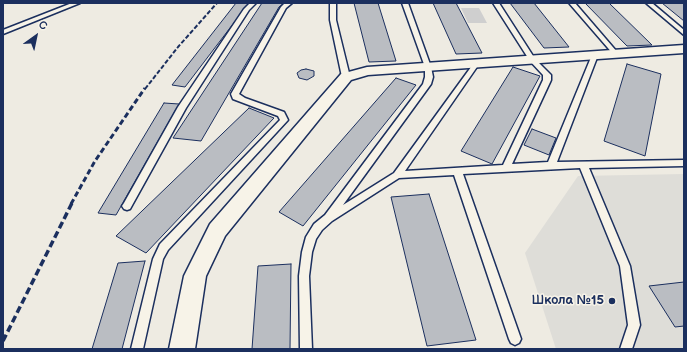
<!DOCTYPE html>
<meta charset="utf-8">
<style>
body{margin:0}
#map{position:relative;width:687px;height:352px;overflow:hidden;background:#eeebe2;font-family:"Balsamiq Sans",sans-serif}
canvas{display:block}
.frame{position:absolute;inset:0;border:4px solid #1b2f5e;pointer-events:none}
.north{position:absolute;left:16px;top:16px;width:40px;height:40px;-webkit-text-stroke:3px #f7f3e8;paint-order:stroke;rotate:33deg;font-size:11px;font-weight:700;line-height:16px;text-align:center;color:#1b2f5e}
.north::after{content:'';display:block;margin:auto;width:14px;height:18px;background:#1b2f5e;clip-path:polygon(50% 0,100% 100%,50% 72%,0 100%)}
</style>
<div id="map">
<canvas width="687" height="352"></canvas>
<div class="frame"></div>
<div class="north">С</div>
</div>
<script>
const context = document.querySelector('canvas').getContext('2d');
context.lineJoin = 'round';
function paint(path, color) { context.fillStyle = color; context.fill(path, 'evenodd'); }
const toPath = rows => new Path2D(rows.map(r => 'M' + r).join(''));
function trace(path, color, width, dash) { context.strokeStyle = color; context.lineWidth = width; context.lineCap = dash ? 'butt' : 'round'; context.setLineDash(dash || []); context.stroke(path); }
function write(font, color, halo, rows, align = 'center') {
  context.font = font + ' "Balsamiq Sans",sans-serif'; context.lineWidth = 3; context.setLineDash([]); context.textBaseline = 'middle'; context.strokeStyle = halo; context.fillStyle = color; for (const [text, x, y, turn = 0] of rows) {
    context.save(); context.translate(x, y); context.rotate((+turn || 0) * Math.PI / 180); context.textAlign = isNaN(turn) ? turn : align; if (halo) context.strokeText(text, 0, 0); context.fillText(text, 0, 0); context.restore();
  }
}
paint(toPath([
 [684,174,684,349,556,349,525,253,578,176]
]), '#deddd8');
paint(toPath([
 [461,8,479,8,487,23,468,23]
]), '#cfcfcf');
const building = toPath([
 [236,3,249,3,185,87,172,85,236,3],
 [262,3,284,3,279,7,201,141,173,138,262,3],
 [354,3,378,3,396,61,369,62,354,3],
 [433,3,456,3,482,53,456,54,433,3],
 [510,3,534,3,569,47,544,48,510,3],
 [585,3,609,3,652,45,627,46,585,3],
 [662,3,684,3,684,21,662,3],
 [627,64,661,74,645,156,604,141,627,64],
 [513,67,540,76,492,164,461,151,513,67],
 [306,69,314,71,314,76,307,80,299,78,297,73,301,70,306,69],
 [396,78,416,85,303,226,279,212,396,78],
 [164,103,179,104,116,215,98,213,164,103],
 [249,108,274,118,146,253,116,236,249,108],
 [532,129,556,138,549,155,524,145,532,129],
 [429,194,476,340,427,346,391,197,429,194],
 [145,261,122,349,92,349,118,263,145,261],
 [291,264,290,349,252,349,258,266,291,264],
 [684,282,684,326,675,327,649,286,684,282]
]);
paint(building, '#babdc2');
trace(building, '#1b2f5e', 1);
const service = toPath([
 [72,3,80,3,3,34,3,30,72,3],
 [250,3,256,3,249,10,186,108,130,209,127,210,124,209,122,206,124,203,178,107,244,9,250,3],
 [285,3,292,3,286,8,239,94,245,98,284,112,288,120,168,250,163,259,143,349,131,349,153,259,160,244,280,120,278,116,233,99,231,94,281,7,285,3],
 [330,3,336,3,336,20,350,77,346,79,342,77,330,20,330,3],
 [402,3,408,3,431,67,433,77,431,84,343,205,394,173,474,63,476,62,479,64,405,171,503,165,543,80,543,75,530,61,493,3,499,3,535,59,551,75,551,80,512,164,548,162,592,55,595,53,598,55,557,162,684,160,684,166,589,168,630,266,640,325,632,349,620,349,628,325,620,266,580,168,463,174,521,339,519,343,515,345,511,343,509,339,454,175,399,178,332,221,322,230,316,239,312,252,309,276,312,349,300,349,299,276,302,252,306,237,314,224,325,215,423,84,425,77,425,67,402,3],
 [569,3,575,3,618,53,618,55,614,55,569,3],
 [646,3,652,3,684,30,684,35,646,3]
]);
const minor = toPath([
 [684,45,684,53,368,75,351,80,225,236,206,276,195,349,169,349,184,276,210,224,341,74,367,67,684,45]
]);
trace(service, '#1b2f5e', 3);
trace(minor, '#1b2f5e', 3);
paint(service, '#f7f3e8');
paint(minor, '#f7f3e8');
trace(toPath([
 [145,89,178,47,217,3]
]), '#1b2f5e', 2, [4.5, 2]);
trace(toPath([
 [71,204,95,161,145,88]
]), '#1b2f5e', 3, [5.5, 3]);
trace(toPath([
 [3,341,72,203]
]), '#1b2f5e', 3.5, [7, 3.5]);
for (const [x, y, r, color] of [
 [612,301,4,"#1b2f5e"]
]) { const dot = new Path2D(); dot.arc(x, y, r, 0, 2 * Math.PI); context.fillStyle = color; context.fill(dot); trace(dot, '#f7f3e8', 1.5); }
write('bold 13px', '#1b2f5e', '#f7f3e8', [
 ["Школа №15",604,301]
], 'right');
</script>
